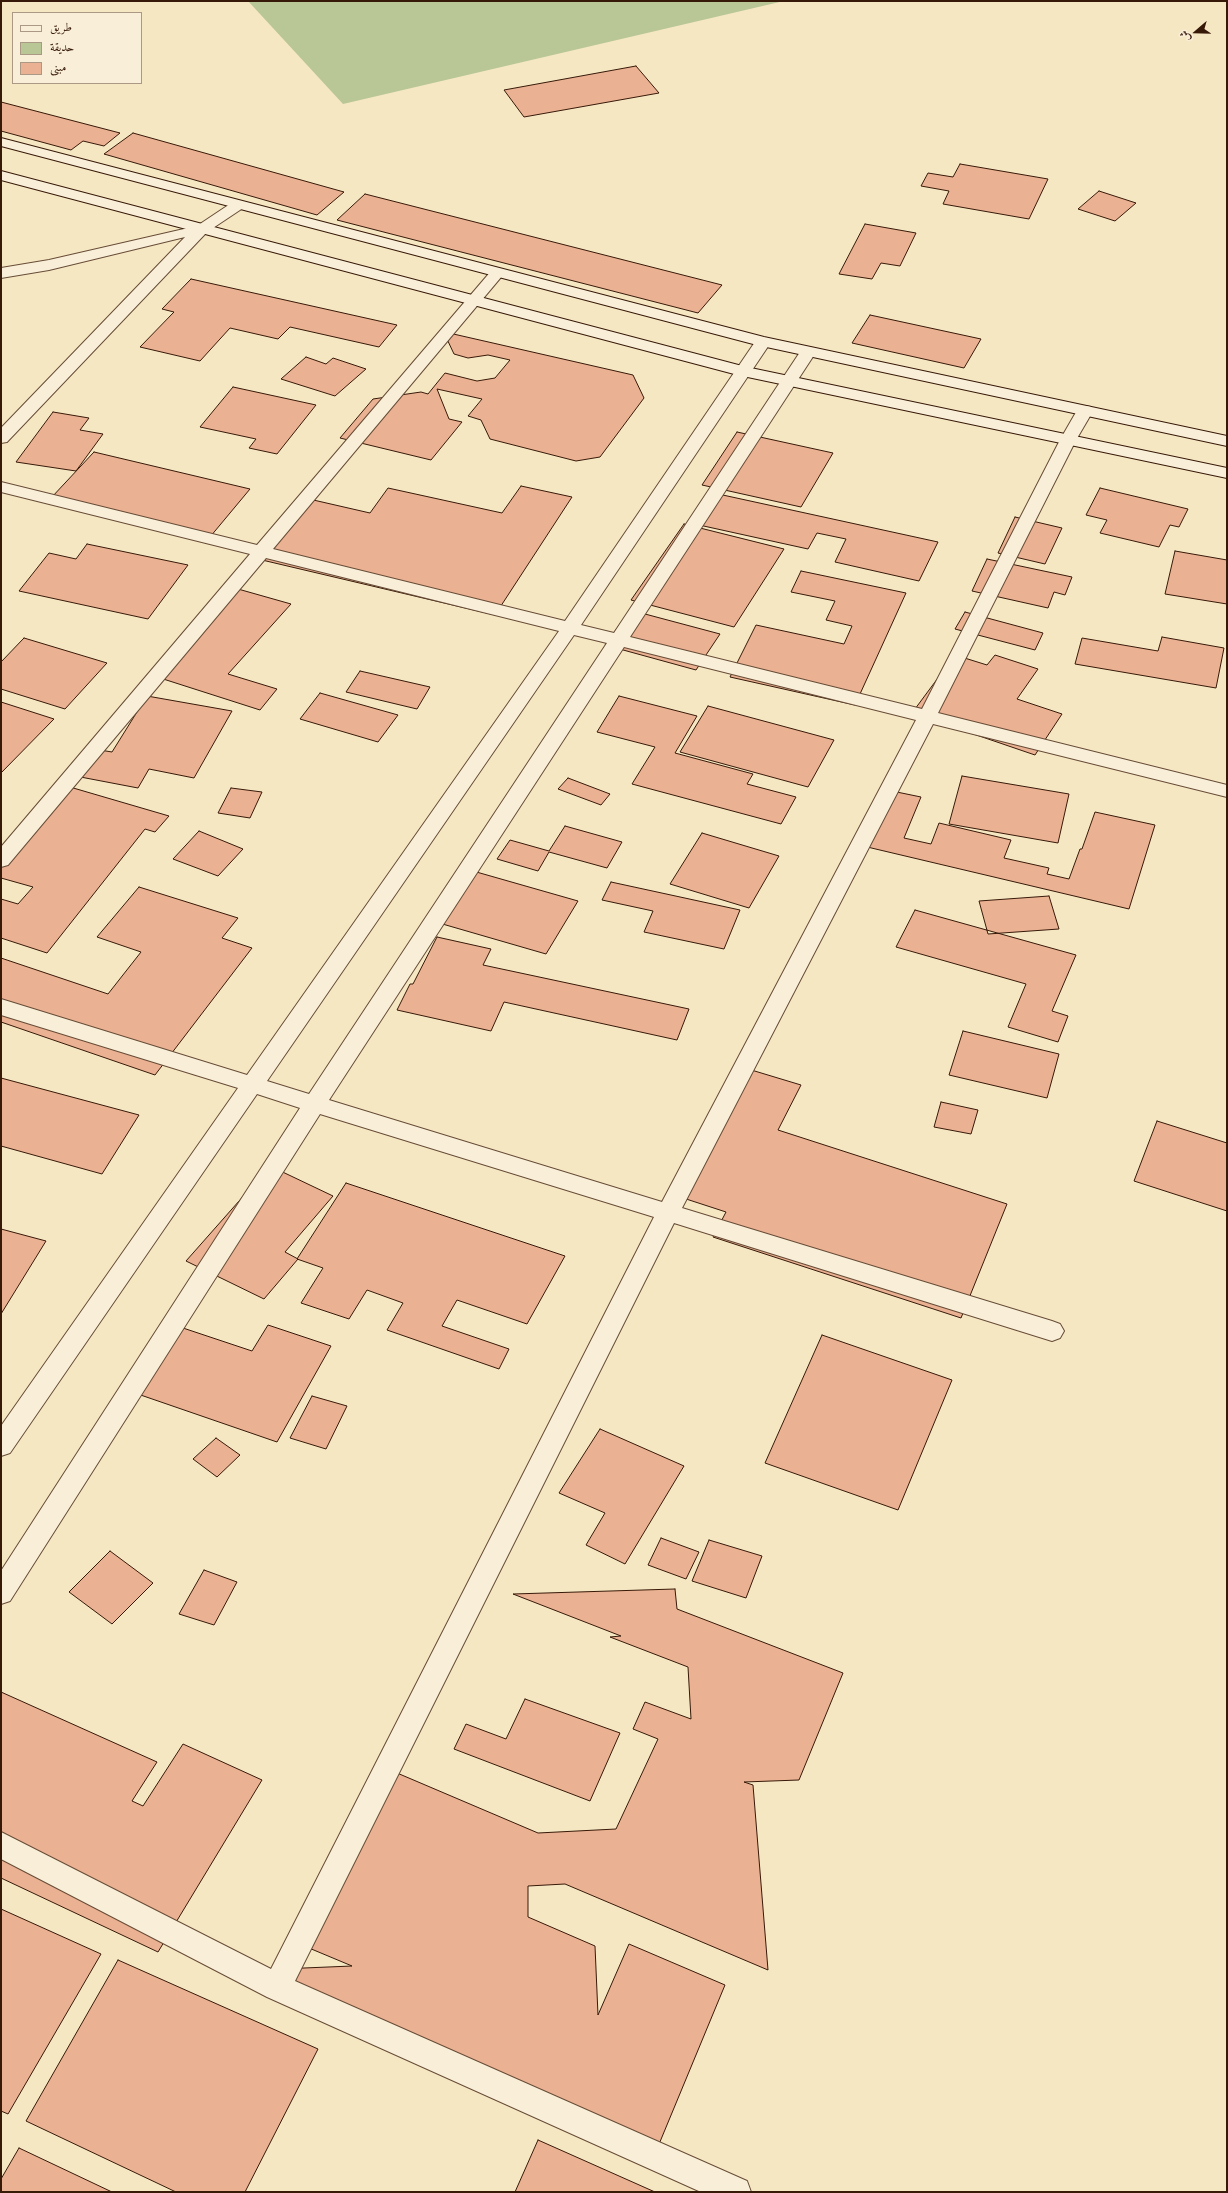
<!DOCTYPE html>
<meta charset="utf-8">
<style>
body{margin:0}
#map{position:relative;width:1228px;height:2193px;overflow:hidden;background:#f6e7c3;font-family:"Gentium Book Plus",Amiri,serif}
canvas{display:block}
.frame{position:absolute;inset:0;border:2px solid #371908;pointer-events:none}
.legend{position:absolute;left:12px;top:12px;width:130px;height:72px;box-sizing:border-box;background:#f9efd8;border:1px solid #ab9985;margin:0;padding:5px 7px;list-style:none;font-size:12px;color:#371908}
.legend li{display:flex;align-items:center;gap:8px;height:20px}
.legend b{width:20px;border:1px solid #ab9985}
.north{position:absolute;left:1176px;top:12px;width:40px;height:40px;-webkit-text-stroke:3px #f9efd8;paint-order:stroke;rotate:250deg;font-size:11px;font-weight:700;line-height:16px;text-align:center;color:#371908}
.north::after{content:'';display:block;margin:auto;width:14px;height:18px;background:#371908;clip-path:polygon(50% 0,100% 100%,50% 72%,0 100%)}
</style>
<div id="map">
<canvas width="1228" height="2193"></canvas>
<div class="frame"></div>
<ul class="legend">
<li><b style="height:5px;background:#f9efd8"></b>طريق</li>
<li><b style="height:11px;background:#b9c696"></b>حديقة</li>
<li><b style="height:11px;background:#eab192"></b>مبنى</li>
</ul>
<div class="north">ش</div>
</div>
<script>
const context = document.querySelector('canvas').getContext('2d');
context.lineJoin = 'round';
function paint(path, color) { context.fillStyle = color; context.fill(path, 'evenodd'); }
const toPath = rows => new Path2D(rows.map(r => 'M' + r).join(''));
function trace(path, color, width, dash) { context.strokeStyle = color; context.lineWidth = width; context.lineCap = dash ? 'butt' : 'round'; context.setLineDash(dash || []); context.stroke(path); }
paint(toPath([
 [248,1,784,1,343,104]
]), '#b9c696');
const building = toPath([
 [636,66,659,93,524,117,504,90,636,66],
 [1,102,120,133,104,146,83,141,71,150,1,131,1,102],
 [133,133,344,192,317,215,104,154,133,133],
 [960,164,1048,179,1029,219,943,204,949,191,921,186,928,173,953,177,960,164],
 [1099,191,1136,203,1115,221,1078,209,1099,191],
 [365,194,722,285,698,313,337,220,365,194],
 [865,224,916,233,900,266,881,263,872,279,839,274,865,224],
 [191,279,397,325,379,347,290,327,278,339,230,328,200,361,140,347,174,312,162,309,191,279],
 [870,315,981,339,964,368,852,343,870,315],
 [449,333,633,375,644,398,600,457,576,461,490,439,481,420,468,416,482,399,437,389,449,419,462,422,431,460,340,438,373,399,421,392,428,394,445,373,477,381,495,378,510,360,488,355,468,358,454,354,446,337,449,333],
 [306,357,326,364,333,358,366,369,335,396,281,379,306,357],
 [233,387,316,405,277,454,249,448,256,439,200,427,233,387],
 [53,412,89,418,80,430,103,434,76,471,16,462,53,412],
 [737,432,833,453,801,507,702,485,737,432],
 [94,452,250,489,210,537,51,498,94,452],
 [521,486,572,497,495,615,262,560,309,499,370,513,388,488,502,513,521,486],
 [1100,488,1188,509,1179,527,1170,525,1159,547,1100,533,1107,520,1086,515,1100,488],
 [709,492,938,542,919,581,835,562,846,539,817,533,808,549,690,523,709,492],
 [1015,517,1062,528,1045,564,998,553,1015,517],
 [684,524,784,549,734,627,631,600,684,524],
 [87,544,188,565,148,619,19,591,49,553,76,559,87,544],
 [1175,551,1227,560,1227,604,1165,594,1175,551],
 [987,559,1072,577,1065,595,1054,592,1048,608,972,591,987,559],
 [801,571,906,593,855,705,730,677,756,625,844,644,852,626,826,620,835,601,791,592,801,571],
 [238,589,291,604,228,674,277,689,260,710,157,677,238,589],
 [630,610,720,634,696,670,605,645,630,610],
 [965,612,1043,633,1035,650,955,629,965,612],
 [1162,637,1224,648,1216,688,1075,664,1082,638,1158,651,1162,637],
 [24,638,107,663,65,709,1,689,1,662,24,638],
 [955,655,987,665,995,655,1038,669,1017,699,1062,714,1035,755,912,713,955,655],
 [360,671,430,687,417,709,346,692,360,671],
 [320,693,398,715,378,742,300,719,320,693],
 [147,696,232,711,194,778,149,769,138,788,70,775,88,748,112,752,147,696],
 [619,696,697,716,675,753,753,774,747,784,796,797,781,824,632,784,655,747,597,732,619,696],
 [1,702,54,719,1,773,1,702],
 [708,706,834,740,808,787,680,752,708,706],
 [962,776,1069,794,1058,843,949,824,962,776],
 [568,778,610,794,601,805,558,789,568,778],
 [63,785,169,816,155,832,145,829,47,953,1,938,1,899,18,904,33,887,1,878,1,859,63,785],
 [231,788,262,792,250,818,218,813,231,788],
 [887,790,921,797,904,838,931,844,939,823,1011,840,1004,858,1049,868,1047,874,1069,879,1080,849,1082,849,1095,812,1155,825,1129,909,863,846,887,790],
 [565,826,622,842,607,868,549,852,538,871,497,859,510,840,549,851,565,826],
 [199,831,243,849,218,876,173,859,199,831],
 [702,833,779,856,749,908,670,884,702,833],
 [473,871,578,901,546,954,439,923,473,871],
 [611,882,740,910,724,949,644,932,653,911,602,900,611,882],
 [139,887,238,918,222,938,252,948,155,1075,1,1022,1,958,108,994,141,952,97,937,139,887],
 [1049,896,1059,929,988,934,979,901,1049,896],
 [915,910,1076,955,1052,1011,1068,1016,1058,1042,1008,1027,1026,984,896,947,915,910],
 [437,937,491,949,483,965,689,1009,677,1040,504,1002,491,1031,397,1010,410,984,413,984,437,937],
 [963,1031,1059,1054,1047,1098,949,1075,963,1031],
 [748,1069,801,1085,778,1130,1007,1204,961,1318,713,1237,726,1212,680,1197,748,1069],
 [1,1078,139,1115,102,1174,1,1146,1,1078],
 [941,1102,978,1110,971,1134,934,1127,941,1102],
 [1157,1121,1227,1143,1227,1211,1134,1181,1157,1121],
 [270,1166,333,1196,285,1252,298,1259,264,1299,186,1261,270,1166],
 [346,1183,565,1256,527,1324,457,1300,442,1326,509,1349,499,1369,387,1330,403,1303,367,1290,349,1319,301,1303,323,1268,297,1259,346,1183],
 [1,1229,46,1241,1,1314,1,1229],
 [171,1324,252,1351,268,1325,331,1346,277,1442,129,1391,171,1324],
 [822,1335,952,1380,898,1510,765,1463,822,1335],
 [312,1396,347,1406,326,1449,290,1438,312,1396],
 [600,1429,684,1466,625,1564,586,1545,605,1513,559,1493,600,1429],
 [216,1438,240,1455,217,1477,193,1459,216,1438],
 [661,1538,699,1552,686,1579,648,1565,661,1538],
 [709,1540,762,1556,746,1598,692,1581,709,1540],
 [110,1551,153,1583,112,1624,69,1592,110,1551],
 [204,1570,237,1582,214,1625,179,1614,204,1570],
 [675,1589,677,1609,843,1673,799,1780,744,1782,753,1785,768,1970,565,1884,528,1886,528,1917,595,1946,598,2015,629,1944,725,1985,657,2149,256,1970,352,1966,297,1943,390,1770,538,1833,616,1829,658,1739,633,1729,645,1702,691,1719,688,1667,610,1637,621,1636,513,1594,675,1589],
 [1,1692,157,1762,132,1801,143,1806,183,1744,262,1780,158,1952,1,1878,1,1692],
 [525,1699,620,1733,590,1801,454,1749,466,1724,506,1739,525,1699],
 [1,1909,101,1954,8,2114,1,2111,1,1909],
 [118,1960,318,2049,245,2192,176,2192,26,2121,118,1960],
 [538,2140,655,2192,515,2192,538,2140],
 [19,2148,112,2192,1,2192,1,2179,19,2148]
]);
paint(building, '#eab192');
trace(building, '#371908', 1);
const minor = toPath([
 [238,201,243,202,245,205,243,208,207,232,7,442,1,443,1,428,185,237,49,270,1,278,1,268,49,260,197,226,233,202,238,201],
 [497,268,502,270,505,273,502,276,273,549,565,621,757,339,769,339,771,342,581,625,614,633,800,352,802,349,808,347,814,349,816,352,630,637,922,709,1060,440,1079,407,1085,406,1091,407,1093,411,1076,440,938,713,1227,785,1227,797,933,724,682,1208,1052,1321,1060,1324,1064,1331,1060,1338,1052,1341,674,1223,295,1981,747,2181,751,2192,701,2192,267,1997,1,1859,1,1832,271,1969,654,1217,320,1114,10,1601,1,1604,1,1571,300,1108,257,1094,10,1453,1,1456,1,1426,238,1088,1,1015,1,999,247,1075,559,631,266,558,8,865,1,867,1,847,250,554,1,492,1,482,257,545,492,270,497,268],
 [574,635,607,643,309,1094,267,1081,574,635],
 [624,647,916,720,662,1202,329,1100,624,647]
]);
const secondary = toPath([
 [1,138,764,337,1227,436,1227,446,757,345,1,146,1,138],
 [1,171,746,367,1227,468,1227,478,738,375,1,180,1,171]
]);
trace(minor, '#674c37', 2);
trace(secondary, '#371908', 2);
paint(minor, '#f9efd8');
paint(secondary, '#f9efd8');
</script>
